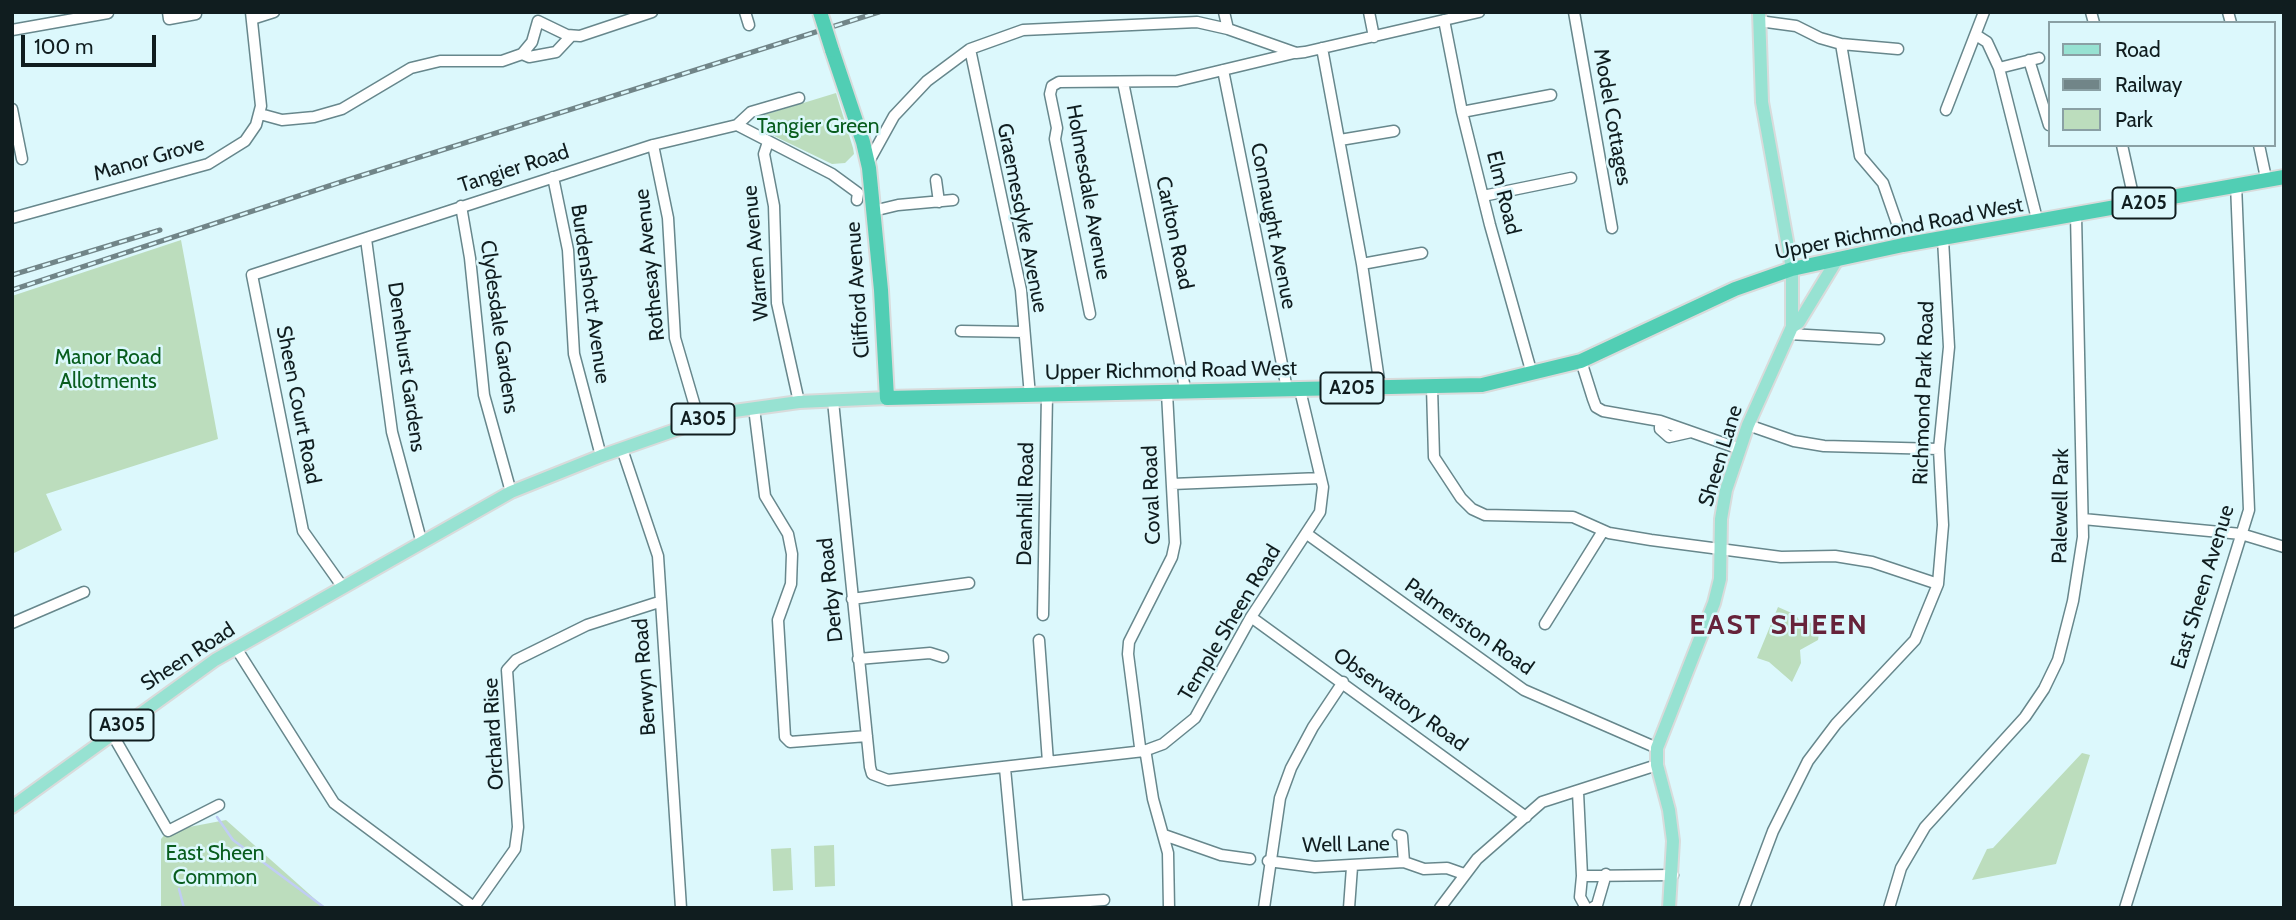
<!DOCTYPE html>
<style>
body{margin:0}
#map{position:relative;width:2296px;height:920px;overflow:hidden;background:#dcf8fc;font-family:Cabin,sans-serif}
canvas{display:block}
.frame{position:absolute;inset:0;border:14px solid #101d1f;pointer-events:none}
.legend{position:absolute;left:2048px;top:21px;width:228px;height:126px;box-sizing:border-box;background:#dcf8fc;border:2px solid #8aa0a4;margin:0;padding:9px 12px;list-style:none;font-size:21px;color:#101d1f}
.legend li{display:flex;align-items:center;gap:14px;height:35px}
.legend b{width:35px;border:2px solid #8aa0a4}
.scale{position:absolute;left:21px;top:35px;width:135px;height:32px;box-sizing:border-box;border:4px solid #101d1f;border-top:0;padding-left:9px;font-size:21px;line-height:24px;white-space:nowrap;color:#101d1f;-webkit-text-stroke:5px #dcf8fc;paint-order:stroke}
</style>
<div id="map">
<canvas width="2296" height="920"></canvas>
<div class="frame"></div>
<ul class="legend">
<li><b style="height:9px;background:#97e2d2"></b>Road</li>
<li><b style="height:9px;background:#718588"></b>Railway</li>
<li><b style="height:19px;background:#bcddbd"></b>Park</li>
</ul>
<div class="scale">100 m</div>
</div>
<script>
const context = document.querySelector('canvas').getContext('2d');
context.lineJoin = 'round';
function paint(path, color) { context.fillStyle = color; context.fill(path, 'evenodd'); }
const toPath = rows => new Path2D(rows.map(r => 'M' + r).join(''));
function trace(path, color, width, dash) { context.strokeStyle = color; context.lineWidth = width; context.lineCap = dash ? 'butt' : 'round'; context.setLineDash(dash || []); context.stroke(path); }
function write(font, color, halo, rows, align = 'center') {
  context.font = font + ' Cabin,sans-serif'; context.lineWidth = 5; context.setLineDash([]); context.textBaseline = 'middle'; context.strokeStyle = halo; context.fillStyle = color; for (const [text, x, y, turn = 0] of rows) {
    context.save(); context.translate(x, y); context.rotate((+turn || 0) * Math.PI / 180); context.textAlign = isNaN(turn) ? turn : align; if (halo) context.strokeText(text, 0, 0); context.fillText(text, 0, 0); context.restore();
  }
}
paint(toPath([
 [836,93,853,148,854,154,845,163,832,164,768,133,762,127,764,115],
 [181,240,218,439,46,494,62,530,12,554,12,296],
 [1778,607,1796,615,1800,622,1815,623,1813,633,1819,634,1818,640,1800,650,1801,663,1792,682,1769,662,1757,658],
 [2082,753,2090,755,2056,864,1972,880,1987,849,1993,848],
 [226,820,325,908,161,908,161,839,168,831],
 [834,845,835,886,815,887,814,846],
 [791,848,793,890,773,891,771,849]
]), '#bcddbd');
trace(toPath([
 [217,817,233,840,325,908],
 [179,889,184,908]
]), '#c0cdf4', 2.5);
const minor = toPath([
 [168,12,169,19,196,14],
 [745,12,749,25],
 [1224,12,1228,29],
 [1369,12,1374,37],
 [1574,12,1612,228],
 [2091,12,2094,23],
 [2228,12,2231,23],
 [252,19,274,12],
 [1444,20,1462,112,1490,225,1532,374],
 [1759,21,1796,26,1820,38,1841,44,1860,156,1883,183,1899,229],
 [12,30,108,13],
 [1976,35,1987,42,1999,68,2038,223],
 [571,36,556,52,529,57,522,54,532,42,538,21,567,35,580,36,652,12],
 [1841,44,1898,49],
 [1322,48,1362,264,1380,387],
 [970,49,1021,290,1030,396],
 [2029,60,2049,125],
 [1999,68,2039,58],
 [1223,70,1287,389],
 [1123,82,1186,393],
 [12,109,22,159],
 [1946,110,1984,12],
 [1462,112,1551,95],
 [260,114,282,120,314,117,342,109,411,68,440,61,502,61,522,54],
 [737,125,832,174,858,193,857,200],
 [1340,140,1394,131],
 [768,142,764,154,774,206,777,303,799,402],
 [653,145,668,218,675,338,699,420],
 [2122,145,2135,204],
 [2259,145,2266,178],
 [868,163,894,116,927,81,970,49,1023,30,1197,22,1228,29,1296,53,1305,52,1479,12],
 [553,177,568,250,574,354,601,456],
 [936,180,939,202],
 [1483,196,1571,178],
 [461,206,470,258,484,395,511,492],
 [873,211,898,205,953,200],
 [12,218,208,164,245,141,256,125,261,106,251,12],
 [366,239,392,432,421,540],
 [1362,264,1422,253],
 [1090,314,1055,139,1057,128,1050,94,1052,86,1059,82,1177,81,1294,53],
 [961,331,1024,332],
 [1789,334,1879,339],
 [1581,361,1593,399,1596,407,1603,411,1660,421,1740,449],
 [1432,387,1434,457,1461,498,1472,509,1485,515,1573,517,1609,533,1651,540,1781,557,1835,556,1872,562,1938,584],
 [1167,393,1175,543,1172,557,1129,642,1128,654,1140,747,1146,755,1153,799,1168,853,1169,908],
 [833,401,870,767,872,774,888,780,1144,751,1163,744,1195,718,1251,617,1320,512,1323,487,1300,390],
 [754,408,765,496,788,534,792,554,791,584,778,620,785,737,790,742,867,736],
 [1660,421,1660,429,1669,437,1691,432],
 [1748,425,1794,441,1824,446,1939,449],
 [622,449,658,556,681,908],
 [1172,484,1321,478],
 [2083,519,2241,534,2284,547],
 [1307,534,1524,690,1657,748],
 [342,586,303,531,252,275,653,145,737,125,751,112,799,98],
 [852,599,969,583],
 [1043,615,1047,395],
 [1251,617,1526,817],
 [12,623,84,592],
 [1545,624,1603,531],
 [1039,640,1048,762],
 [236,648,334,803,475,908],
 [858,659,930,653,943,657],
 [111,732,168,831,219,805],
 [1005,768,1018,908],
 [1578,792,1582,876],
 [1164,835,1221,855,1250,859],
 [1398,835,1402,836,1404,862],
 [1268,861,1315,867,1404,862,1424,869,1447,868,1464,874],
 [1018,906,1104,900],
 [474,907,515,849,518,827,507,670,516,660,587,625,659,602],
 [1264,908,1280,798,1291,768,1313,727,1343,682],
 [1349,908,1352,867],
 [1440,908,1477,859,1542,802,1657,765],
 [1586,908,1580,897,1582,876,1673,875],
 [1592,908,1597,905,1606,874],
 [1744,908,1773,831,1808,761,1836,724,1915,640,1938,584,1943,525,1939,449,1949,347,1943,239],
 [1889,908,1901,868,1925,827,2025,717,2044,689,2058,660,2073,601,2083,537,2076,215],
 [2125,908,2249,510,2236,184]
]);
const major = toPath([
 [1792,327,1799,322,1838,258],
 [12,807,215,660,511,492,601,456,727,412,799,402,887,398],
 [1669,908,1673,841,1669,810,1657,765,1657,748,1714,603,1720,579,1721,519,1726,490,1748,425,1792,327,1792,269,1762,102,1759,12]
]);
const highway = toPath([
 [832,50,863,142,869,168,881,290,887,398,1482,385,1581,361,1735,289,1792,269,1903,245,2284,177]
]);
trace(minor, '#67878c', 13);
trace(major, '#d9dbdb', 16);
trace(highway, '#d9dbdb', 18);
trace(minor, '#fff', 10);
trace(major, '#97e2d2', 12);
trace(highway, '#51ceb4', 14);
const rail = toPath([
 [12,275,160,230],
 [12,290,344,181,879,12]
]);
trace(rail, '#718588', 5);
trace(rail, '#dcf8fc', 2.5, [8]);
const highwayBridge = toPath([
 [820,12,832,50]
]);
trace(highwayBridge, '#d9dbdb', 18, []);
trace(highwayBridge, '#51ceb4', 14);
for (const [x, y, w] of [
 [2144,203,63],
 [1352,388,63],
 [703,419,63],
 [122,725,63]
]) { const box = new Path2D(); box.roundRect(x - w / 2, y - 15.5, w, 31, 5); context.fillStyle = '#dcf8fc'; context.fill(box); trace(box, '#101d1f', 2); }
write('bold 19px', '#101d1f', null, [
 ["A205",2144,203],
 ["A205",1352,388],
 ["A305",703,419],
 ["A305",122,725]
]);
write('21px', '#101d1f', '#dcf8fc', [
 ["Model Cottages",1612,117,80],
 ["Manor Grove",149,159,-16],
 ["Tangier Road",514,169,-18],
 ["Holmesdale Avenue",1088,192,80],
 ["Elm Road",1503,193,76],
 ["Graemesdyke Avenue",1022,218,79],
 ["Connaught Avenue",1273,226,79],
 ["Upper Richmond Road West",1899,229,-11],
 ["Carlton Road",1174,233,78],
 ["Warren Avenue",756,253,-95],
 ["Rothesay Avenue",650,265,-96],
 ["Clifford Avenue",858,290,-94],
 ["Burdenshott Avenue",590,294,82],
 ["Clydesdale Gardens",499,327,82],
 ["Denehurst Gardens",406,367,82],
 ["Upper Richmond Road West",1171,371,-1],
 ["Richmond Park Road",1924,393,-88],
 ["Sheen Court Road",298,405,79],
 ["Sheen Lane",1721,456,-73],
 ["Coval Road",1152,495,-92],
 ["Deanhill Road",1026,504,-89],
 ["Palewell Park",2061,506,-89],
 ["East Sheen Avenue",2203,587,-73],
 ["Derby Road",831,590,-96],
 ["Temple Sheen Road",1230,623,-59],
 ["Palmerston Road",1469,627,35],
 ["Sheen Road",188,657,-33],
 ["Berwyn Road",645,677,-94],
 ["Observatory Road",1400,700,36],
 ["Orchard Rise",494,734,-93],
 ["Well Lane",1346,845,-1]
]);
write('21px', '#085d1e', '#dcf8fc', [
 ["Tangier Green",818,127],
 ["Manor Road",108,358],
 ["Allotments",108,382],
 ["East Sheen",215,854],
 ["Common",215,878]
]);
context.letterSpacing = '2px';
write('bold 28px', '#67233a', '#dcf8fc', [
 ["EAST SHEEN",1779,626]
]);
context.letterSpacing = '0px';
</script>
